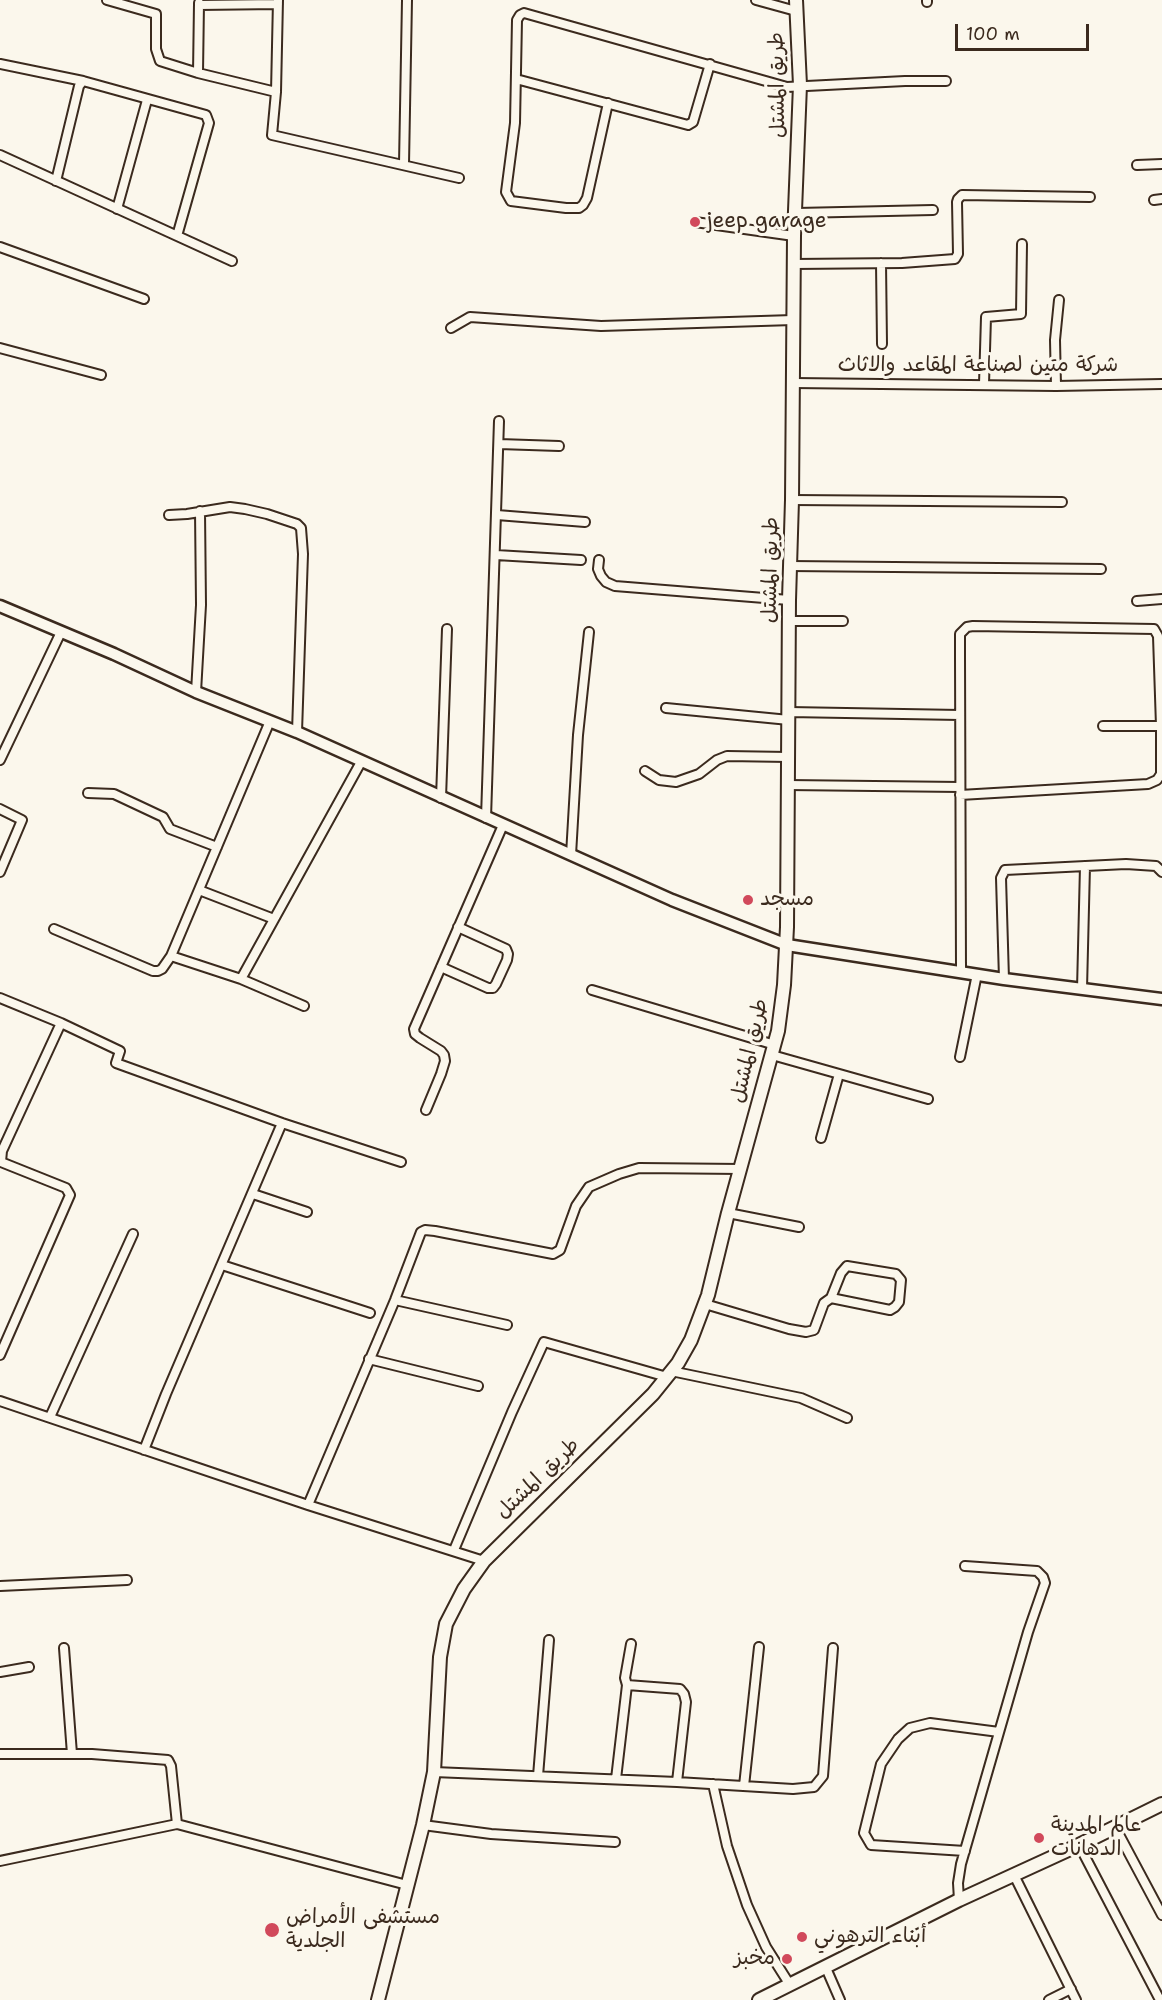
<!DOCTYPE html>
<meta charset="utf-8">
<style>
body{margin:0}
#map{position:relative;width:1162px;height:2000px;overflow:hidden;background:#fbf7ec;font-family:"Shantell Sans",sans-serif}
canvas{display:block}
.scale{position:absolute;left:955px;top:24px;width:134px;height:27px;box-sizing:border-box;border:3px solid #3b2a1e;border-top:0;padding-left:8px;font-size:18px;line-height:21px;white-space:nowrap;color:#3b2a1e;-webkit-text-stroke:4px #fbf7ec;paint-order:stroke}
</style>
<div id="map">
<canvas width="1162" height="2000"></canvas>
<div class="scale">100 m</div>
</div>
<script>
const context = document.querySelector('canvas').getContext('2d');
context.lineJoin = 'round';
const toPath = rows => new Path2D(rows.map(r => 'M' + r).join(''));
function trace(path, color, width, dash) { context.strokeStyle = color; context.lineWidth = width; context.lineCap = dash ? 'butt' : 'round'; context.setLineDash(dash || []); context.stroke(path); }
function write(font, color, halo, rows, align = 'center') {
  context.font = font + ' "Shantell Sans","Playpen Sans Arabic",sans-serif'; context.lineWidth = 6; context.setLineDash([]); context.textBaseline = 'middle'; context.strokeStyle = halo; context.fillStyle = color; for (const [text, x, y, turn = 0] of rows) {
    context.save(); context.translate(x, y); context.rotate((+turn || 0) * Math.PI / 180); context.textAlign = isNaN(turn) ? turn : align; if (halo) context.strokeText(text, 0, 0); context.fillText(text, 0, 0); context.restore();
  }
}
const street = toPath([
 [107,0,156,14,156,49,160,61,198,73,276,92],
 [278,0,276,92,272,135,459,178],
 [756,0,796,11],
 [927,0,927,2],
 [199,5,278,4],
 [0,64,83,81],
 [198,73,199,3],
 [516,79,688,125,693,122,710,64],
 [608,103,587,198,583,205,579,208,566,208,511,201,506,192,515,123,517,20,520,15,524,13,787,87,905,81,946,81],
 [0,155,232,261],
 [404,164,407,0],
 [1137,165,1162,164],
 [56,181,79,86,83,81,206,115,209,123,177,236],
 [1154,200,1162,199],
 [117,209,147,100],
 [797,213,933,210],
 [695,222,794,236],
 [0,247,144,299],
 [881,263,882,344],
 [794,264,902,263,955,259,958,254,957,202,958,199,962,195,1090,197],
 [451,328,470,317,601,326,793,320],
 [0,348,101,375],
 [794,383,1056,386,1162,384],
 [984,384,986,317,1021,314,1022,244],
 [1056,386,1055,340,1059,300],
 [499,444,559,446],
 [792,500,1062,502],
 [169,515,187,514,230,507,245,509,267,514,297,524,301,528,303,554,297,732],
 [497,515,585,522],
 [496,555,581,560],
 [599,560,598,569,601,576,606,582,615,586,789,600],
 [790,566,1101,569],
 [1137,601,1162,599],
 [789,621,843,621],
 [196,692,201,605,200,511],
 [666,708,789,720],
 [789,712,960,715],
 [1103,726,1161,726],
 [0,760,61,632],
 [645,771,659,780,676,782,699,774,717,760,727,756,788,757],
 [788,785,960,787],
 [88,793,114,794,163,817,170,829,217,847],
 [960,795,1148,784,1157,780,1161,774,1161,726,1158,636,1154,629,973,626,967,627,960,634,960,657,961,972],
 [441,798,447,629],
 [0,809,22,820,0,872],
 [486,818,499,421],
 [571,855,578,735,589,632],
 [199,890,274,919],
 [54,929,153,971,158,971,162,969,171,956,241,979],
 [171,956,270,721],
 [441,967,488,988,493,988,496,984,507,960,508,954,506,949,458,927],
 [1004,979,1001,878,1005,870,1126,864,1156,866,1162,872],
 [1082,989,1085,866],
 [592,990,775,1045],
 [0,998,61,1023,2,1151,1,1162,66,1188,70,1195,0,1355],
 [304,1006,241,979,361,762],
 [61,1023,120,1051,116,1063,282,1123,401,1162],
 [772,1055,928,1099],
 [960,1057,977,974],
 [426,1110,441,1074,445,1061,444,1055,441,1051,420,1038,415,1034,414,1029,503,825],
 [821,1138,839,1074],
 [253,1194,307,1212],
 [728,1213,799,1227],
 [222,1265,370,1313],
 [395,1300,507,1325],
 [705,1304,789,1329,806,1332,814,1330,824,1303,831,1298,841,1273,847,1266,896,1274,901,1280,899,1302,895,1307,890,1310,831,1298],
 [369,1359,478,1386],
 [671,1371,801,1398,847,1418],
 [0,1401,308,1505,484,1561],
 [50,1417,133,1234],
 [144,1450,166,1394,282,1123],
 [308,1505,395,1300,421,1232,425,1230,435,1231,553,1254,560,1250,576,1206,589,1187,619,1174,639,1168,741,1169],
 [454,1550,512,1412,544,1342,667,1377],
 [0,1586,127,1580],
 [631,1644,625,1678,627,1685,680,1689,684,1694,686,1702,677,1782],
 [64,1648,72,1754],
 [0,1672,29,1667],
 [0,1754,92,1754,168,1760,171,1766,177,1824],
 [434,1772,677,1782,793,1789,814,1787,823,1776,833,1648],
 [538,1776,549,1640],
 [616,1779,627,1685],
 [713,1784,727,1846,747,1905,766,1947,790,1985],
 [744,1786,759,1647],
 [423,1825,491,1834,615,1842],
 [1115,1827,1162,1915],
 [1079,1845,1160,2000],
 [965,1851,871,1845,864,1833,881,1764,898,1739,910,1728,930,1723,999,1732],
 [0,1861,177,1824,407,1885],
 [1014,1875,1076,2000],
 [959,1900,958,1883,961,1864,1028,1632,1045,1583,1043,1577,1037,1571,965,1566],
 [826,1968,840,2000],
 [1049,2000,1071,1989]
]);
const secondary = toPath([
 [0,606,114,654,196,692,297,732,672,900,787,945,1004,979,1162,999]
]);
const primary = toPath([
 [378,2000,423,1825,434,1772,440,1657,446,1624,464,1589,484,1561,653,1394,678,1363,691,1340,708,1295,728,1213,778,1031,784,985,787,927,789,600,792,500,794,236,800,85,796,0],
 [759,2000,959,1900,1079,1845,1162,1804]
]);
trace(street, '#3b2a1e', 12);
trace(secondary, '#3b2a1e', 15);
trace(primary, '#3b2a1e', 16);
trace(street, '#fbf7ec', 8);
trace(secondary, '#fbf7ec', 10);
trace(primary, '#fbf7ec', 12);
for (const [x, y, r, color] of [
 [695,222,6,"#d1495b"],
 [748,900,6,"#d1495b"],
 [1039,1838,6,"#d1495b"],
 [272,1930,8,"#d1495b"],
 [802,1937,6,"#d1495b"],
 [787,1959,6,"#d1495b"]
]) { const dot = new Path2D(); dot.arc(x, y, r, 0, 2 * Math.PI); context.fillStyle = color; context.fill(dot); trace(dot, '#fbf7ec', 2); }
write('21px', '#3b2a1e', '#fbf7ec', [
 ["طريق المشتل",778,85,-91],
 ["شركة متين لصناعة المقاعد والاثاث",978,366],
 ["طريق المشتل",771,570,-89],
 ["طريق المشتل",750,1051,-77],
 ["طريق المشتل",538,1479,-44]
]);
write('21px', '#3b2a1e', '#fbf7ec', [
 ["jeep garage",707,222],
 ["مسجد",760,900],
 ["عالم المدينة",1051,1826],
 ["الدهانات",1051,1850],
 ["مستشفى الأمراض",286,1918],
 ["الجلدية",286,1942],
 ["أبناء الترهوني",814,1937],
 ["مخبز",775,1959,"right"]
], 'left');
</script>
